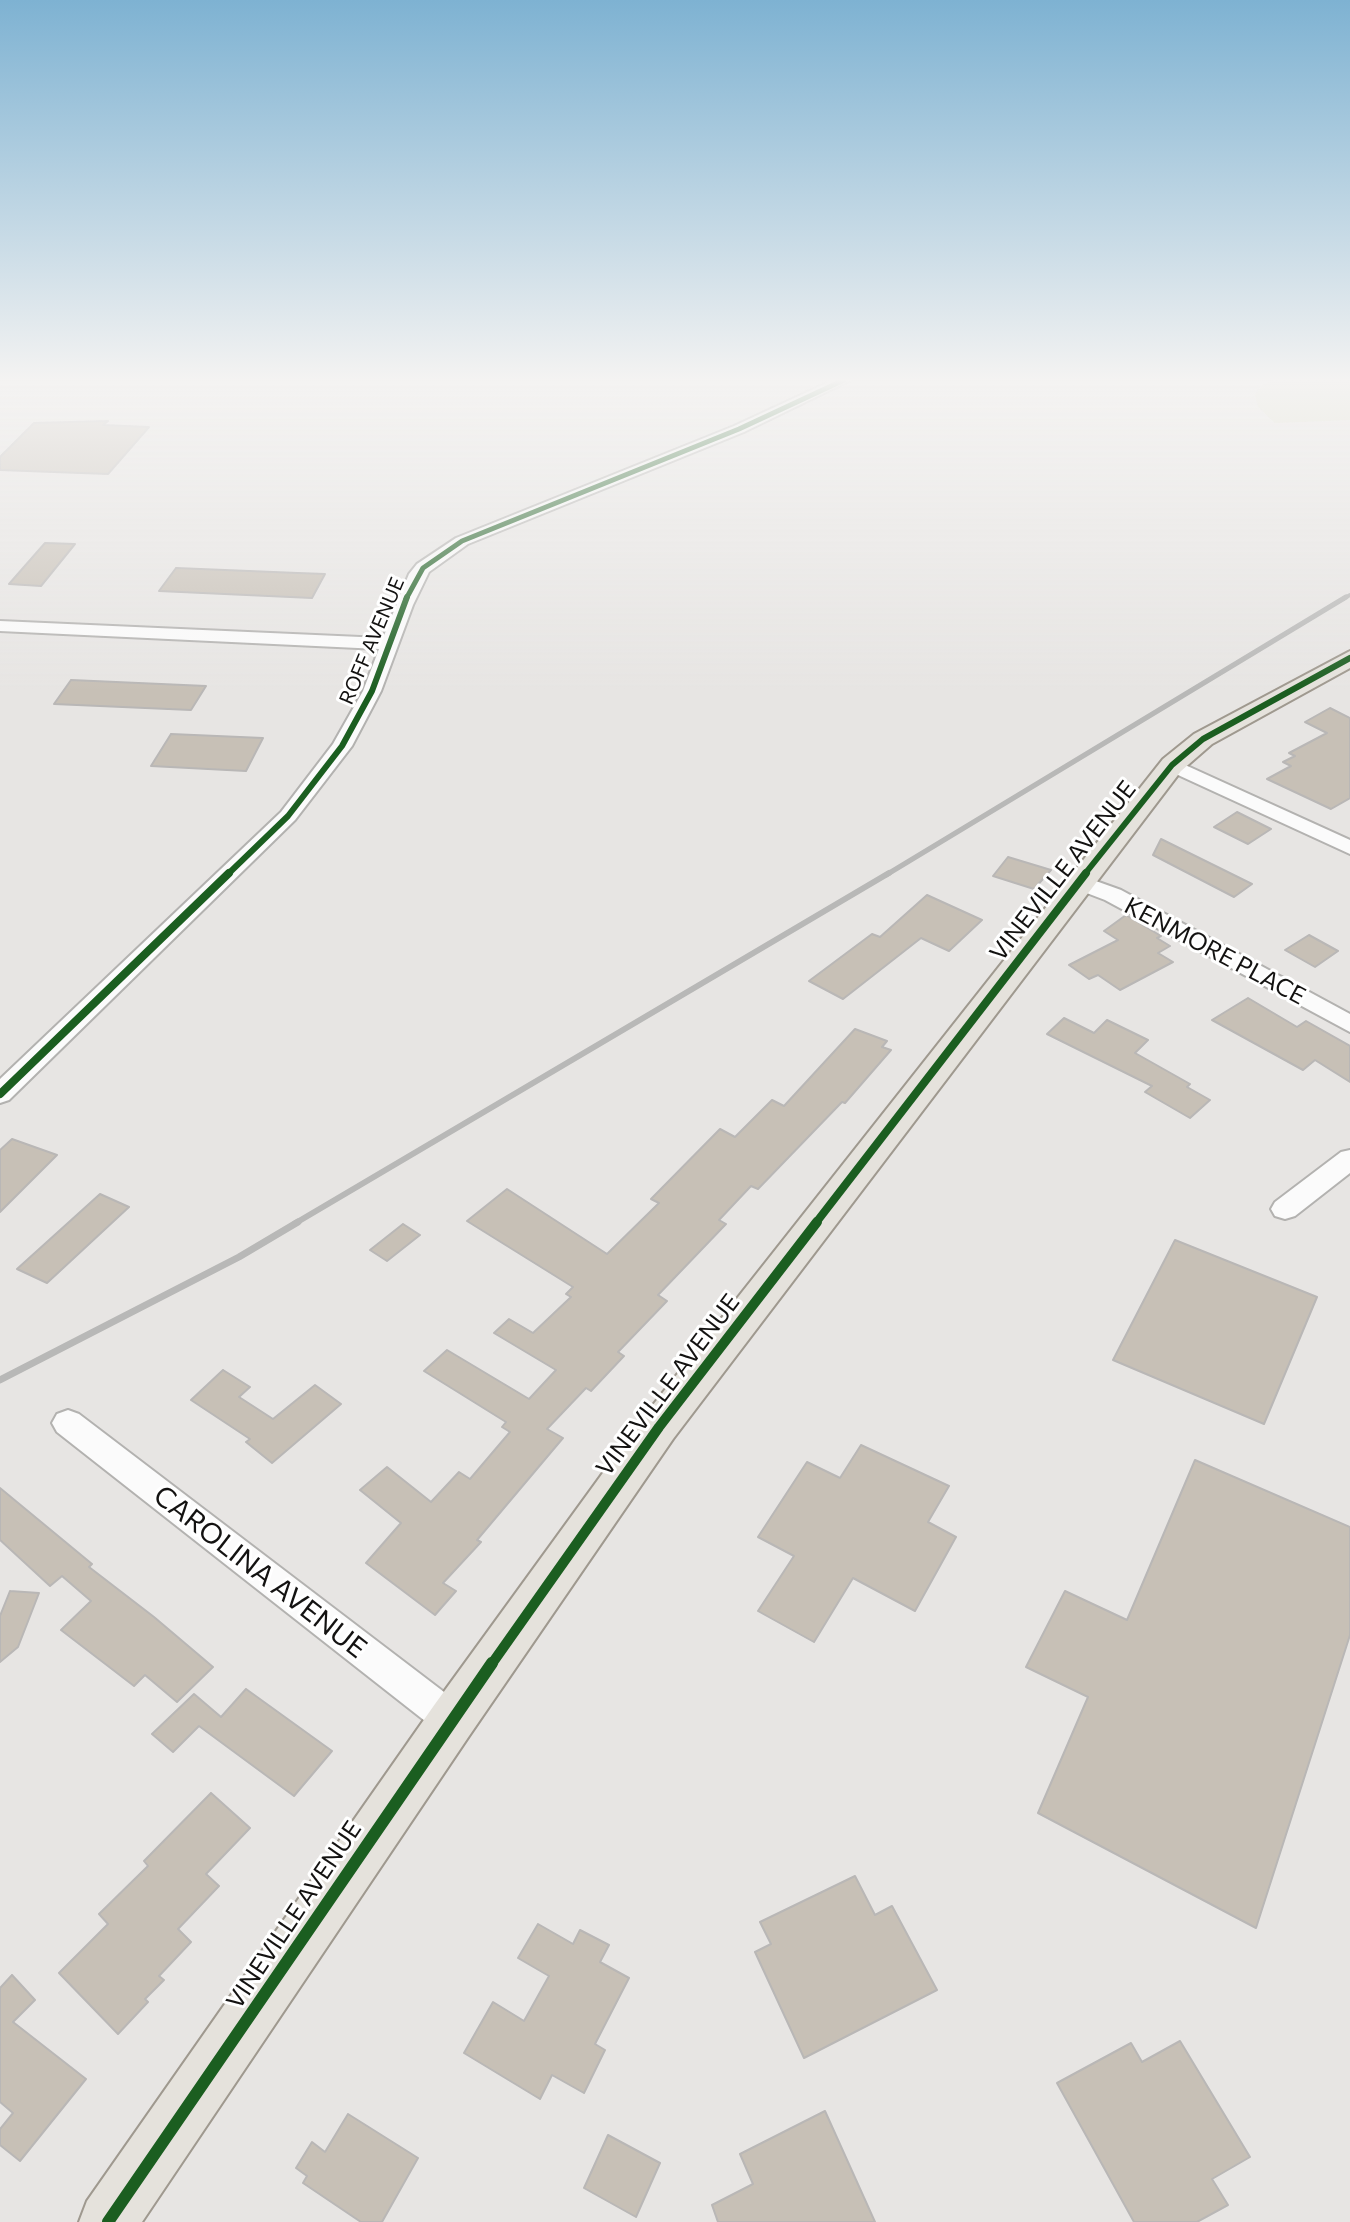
<!DOCTYPE html>
<style>
body{margin:0}
canvas{display:block;background:#e7e5e3}
</style>
<canvas width="1350" height="2222"></canvas>
<script>
const context = document.querySelector('canvas').getContext('2d');
context.lineJoin = 'round';
function paint(path, color) { context.fillStyle = color; context.fill(path, 'evenodd'); }
const toPath = rows => new Path2D(rows.map(r => 'M' + r).join(''));
function trace(path, color, width, dash) { context.strokeStyle = color; context.lineWidth = width; context.lineCap = dash ? 'butt' : 'round'; context.setLineDash(dash || []); context.stroke(path); }
function write(font, color, halo, rows, align = 'center') {
  context.font = font + ' Commissioner,sans-serif'; context.lineWidth = 6; context.setLineDash([]); context.textBaseline = 'middle'; context.strokeStyle = halo; context.fillStyle = color; for (const [text, x, y, turn = 0] of rows) {
    context.save(); context.translate(x, y); context.rotate((+turn || 0) * Math.PI / 180); context.textAlign = isNaN(turn) ? turn : align; if (halo) context.strokeText(text, 0, 0); context.fillText(text, 0, 0); context.restore();
  }
}
paint(toPath([
 [1273,380,1350,380,1350,420,1275,423,1258,407,1255,395,1262,385]
]), '#dcdec4');
const building = toPath([
 [108,421,103,425,149,427,108,474,0,470,0,457,34,423,108,421],
 [45,543,75,544,41,586,9,584,45,543],
 [176,568,298,573,325,574,312,598,159,591,176,568],
 [71,680,206,686,191,710,54,704,71,680],
 [1330,708,1350,718,1350,798,1331,809,1267,779,1291,766,1283,762,1295,756,1289,753,1327,733,1305,722,1330,708],
 [171,734,263,738,246,771,151,766,171,734],
 [1237,812,1271,829,1248,844,1214,827,1237,812],
 [1161,839,1252,884,1234,897,1153,855,1161,839],
 [1008,857,1051,870,1034,889,993,876,1008,857],
 [927,895,982,920,949,951,921,938,843,999,809,981,872,934,880,937,927,895],
 [1126,915,1161,936,1157,938,1170,946,1158,953,1173,962,1120,990,1098,975,1089,979,1069,965,1118,940,1104,931,1126,915],
 [1309,935,1338,951,1315,967,1285,950,1309,935],
 [1248,998,1297,1027,1306,1021,1350,1046,1350,1082,1315,1060,1303,1070,1212,1020,1248,998],
 [1064,1018,1094,1033,1107,1020,1148,1040,1135,1053,1190,1084,1187,1087,1210,1100,1190,1118,1145,1092,1152,1086,1047,1034,1064,1018],
 [855,1029,887,1041,882,1047,891,1050,845,1103,842,1102,758,1189,751,1186,719,1220,726,1224,658,1295,667,1301,618,1352,624,1356,591,1391,586,1388,547,1429,563,1438,477,1540,481,1542,443,1583,456,1591,435,1615,366,1563,401,1523,360,1490,387,1467,431,1502,459,1472,470,1479,510,1432,502,1427,506,1422,424,1371,447,1350,529,1399,556,1370,494,1333,509,1319,533,1333,571,1297,566,1294,573,1287,467,1221,507,1189,607,1254,659,1203,651,1199,720,1129,735,1137,772,1100,784,1106,855,1029],
 [12,1139,57,1155,0,1212,0,1150,12,1139],
 [100,1194,129,1207,47,1283,17,1269,100,1194],
 [403,1224,420,1235,387,1261,370,1250,403,1224],
 [1175,1240,1317,1297,1264,1424,1113,1360,1175,1240],
 [223,1370,250,1387,239,1397,273,1419,315,1385,341,1404,272,1463,246,1442,250,1439,191,1400,223,1370],
 [861,1445,949,1486,928,1522,956,1537,915,1611,853,1578,814,1642,758,1611,794,1556,758,1537,807,1462,840,1478,861,1445],
 [1195,1460,1350,1527,1350,1635,1256,1928,1038,1813,1088,1697,1026,1667,1065,1591,1127,1620,1195,1460],
 [0,1488,92,1564,89,1567,154,1617,213,1667,177,1702,145,1675,134,1686,61,1630,91,1601,62,1576,50,1586,0,1540,0,1488],
 [10,1591,39,1593,18,1647,0,1662,0,1616,10,1591],
 [246,1689,332,1751,294,1796,199,1726,173,1752,152,1734,194,1694,221,1717,246,1689],
 [211,1793,250,1828,206,1874,219,1886,178,1929,191,1942,159,1976,164,1980,145,1999,148,2002,118,2034,59,1973,108,1924,99,1914,148,1866,144,1861,211,1793],
 [855,1876,875,1915,892,1906,937,1990,804,2058,755,1952,771,1944,760,1922,855,1876],
 [538,1924,573,1944,580,1930,609,1945,600,1962,629,1978,595,2044,605,2050,584,2093,552,2075,540,2099,464,2053,493,2002,524,2021,549,1976,518,1958,538,1924],
 [12,1975,35,2000,13,2022,86,2079,20,2161,0,2145,0,2129,13,2113,0,2102,0,1988,12,1975],
 [1180,2041,1250,2157,1212,2179,1228,2205,1197,2222,1134,2222,1057,2083,1131,2043,1142,2062,1180,2041],
 [825,2111,875,2222,718,2222,712,2205,753,2184,740,2154,825,2111],
 [348,2114,418,2158,382,2222,361,2222,303,2183,307,2176,296,2168,312,2142,325,2152,348,2114],
 [608,2135,660,2163,636,2217,584,2188,608,2135]
]);
paint(building, '#c7c0b6');
trace(building, '#b9b7b6', 2);
const minor = toPath([
 [833,380,851,380,744,432,468,544,429,572,413,605,381,691,352,746,295,820,9,1100,0,1103,0,1079,281,812,333,744,363,691,379,649,0,631,0,621,383,638,409,574,417,564,456,538,734,426,833,380],
 [1172,759,1350,840,1350,854,1165,769,1162,765,1172,759],
 [1079,875,1121,890,1350,1014,1350,1032,1105,900,1071,887,1068,882,1079,875],
 [1350,1150,1350,1173,1295,1216,1285,1219,1275,1216,1271,1209,1275,1202,1341,1152,1350,1150],
 [68,1410,79,1414,465,1708,470,1720,465,1732,452,1737,439,1732,57,1432,52,1423,57,1414,68,1410]
]);
const major = toPath([
 [1350,651,1350,668,1212,744,1181,771,673,1439,469,1736,142,2222,79,2222,87,2201,435,1704,645,1415,1163,759,1194,734,1350,651]
]);
trace(minor, '#b3b2b0', 4);
trace(major, '#9f998f', 4);
paint(minor, '#fbfbfb');
paint(major, '#e5e2dc');
trace(toPath([
 [1343,599,1350,595]
]), '#b8b8b7', 4);
trace(toPath([
 [886,875,1346,597]
]), '#b8b8b7', 5);
trace(toPath([
 [294,1224,889,873]
]), '#b8b8b7', 6);
trace(toPath([
 [0,1380,239,1257,298,1222]
]), '#b8b8b7', 7);
trace(toPath([
 [406,599,423,568,462,541,739,429,844,380]
]), '#1b5e20', 5);
trace(toPath([
 [227,875,288,816,342,746,372,691,407,597],
 [1084,875,1172,765,1203,739,1350,658]
]), '#1b5e20', 6);
trace(toPath([
 [0,1094,229,873],
 [815,1224,1086,873]
]), '#1b5e20', 8);
trace(toPath([
 [491,1665,659,1427,817,1222]
]), '#1b5e20', 10);
trace(toPath([
 [108,2222,492,1663]
]), '#1b5e20', 12);
const sky = context.createLinearGradient(0, 0, 0, 691);
sky.addColorStop(0, '#7eb2d2');
sky.addColorStop(0.55, '#f4f3f2');
sky.addColorStop(1, '#f4f3f200');
context.fillStyle = sky;
context.fillRect(0, 0, 1350, 691);
write('20px', '#131211', '#fff', [
 ["ROFF AVENUE",372,641,-67]
]);
write('24px', '#131211', '#fff', [
 ["VINEVILLE AVENUE",1063,871,-52],
 ["KENMORE PLACE",1215,951,28],
 ["VINEVILLE AVENUE",668,1385,-53],
 ["VINEVILLE AVENUE",294,1915,-56]
]);
write('28px', '#131211', '#fff', [
 ["CAROLINA AVENUE",260,1572,38]
]);
</script>
